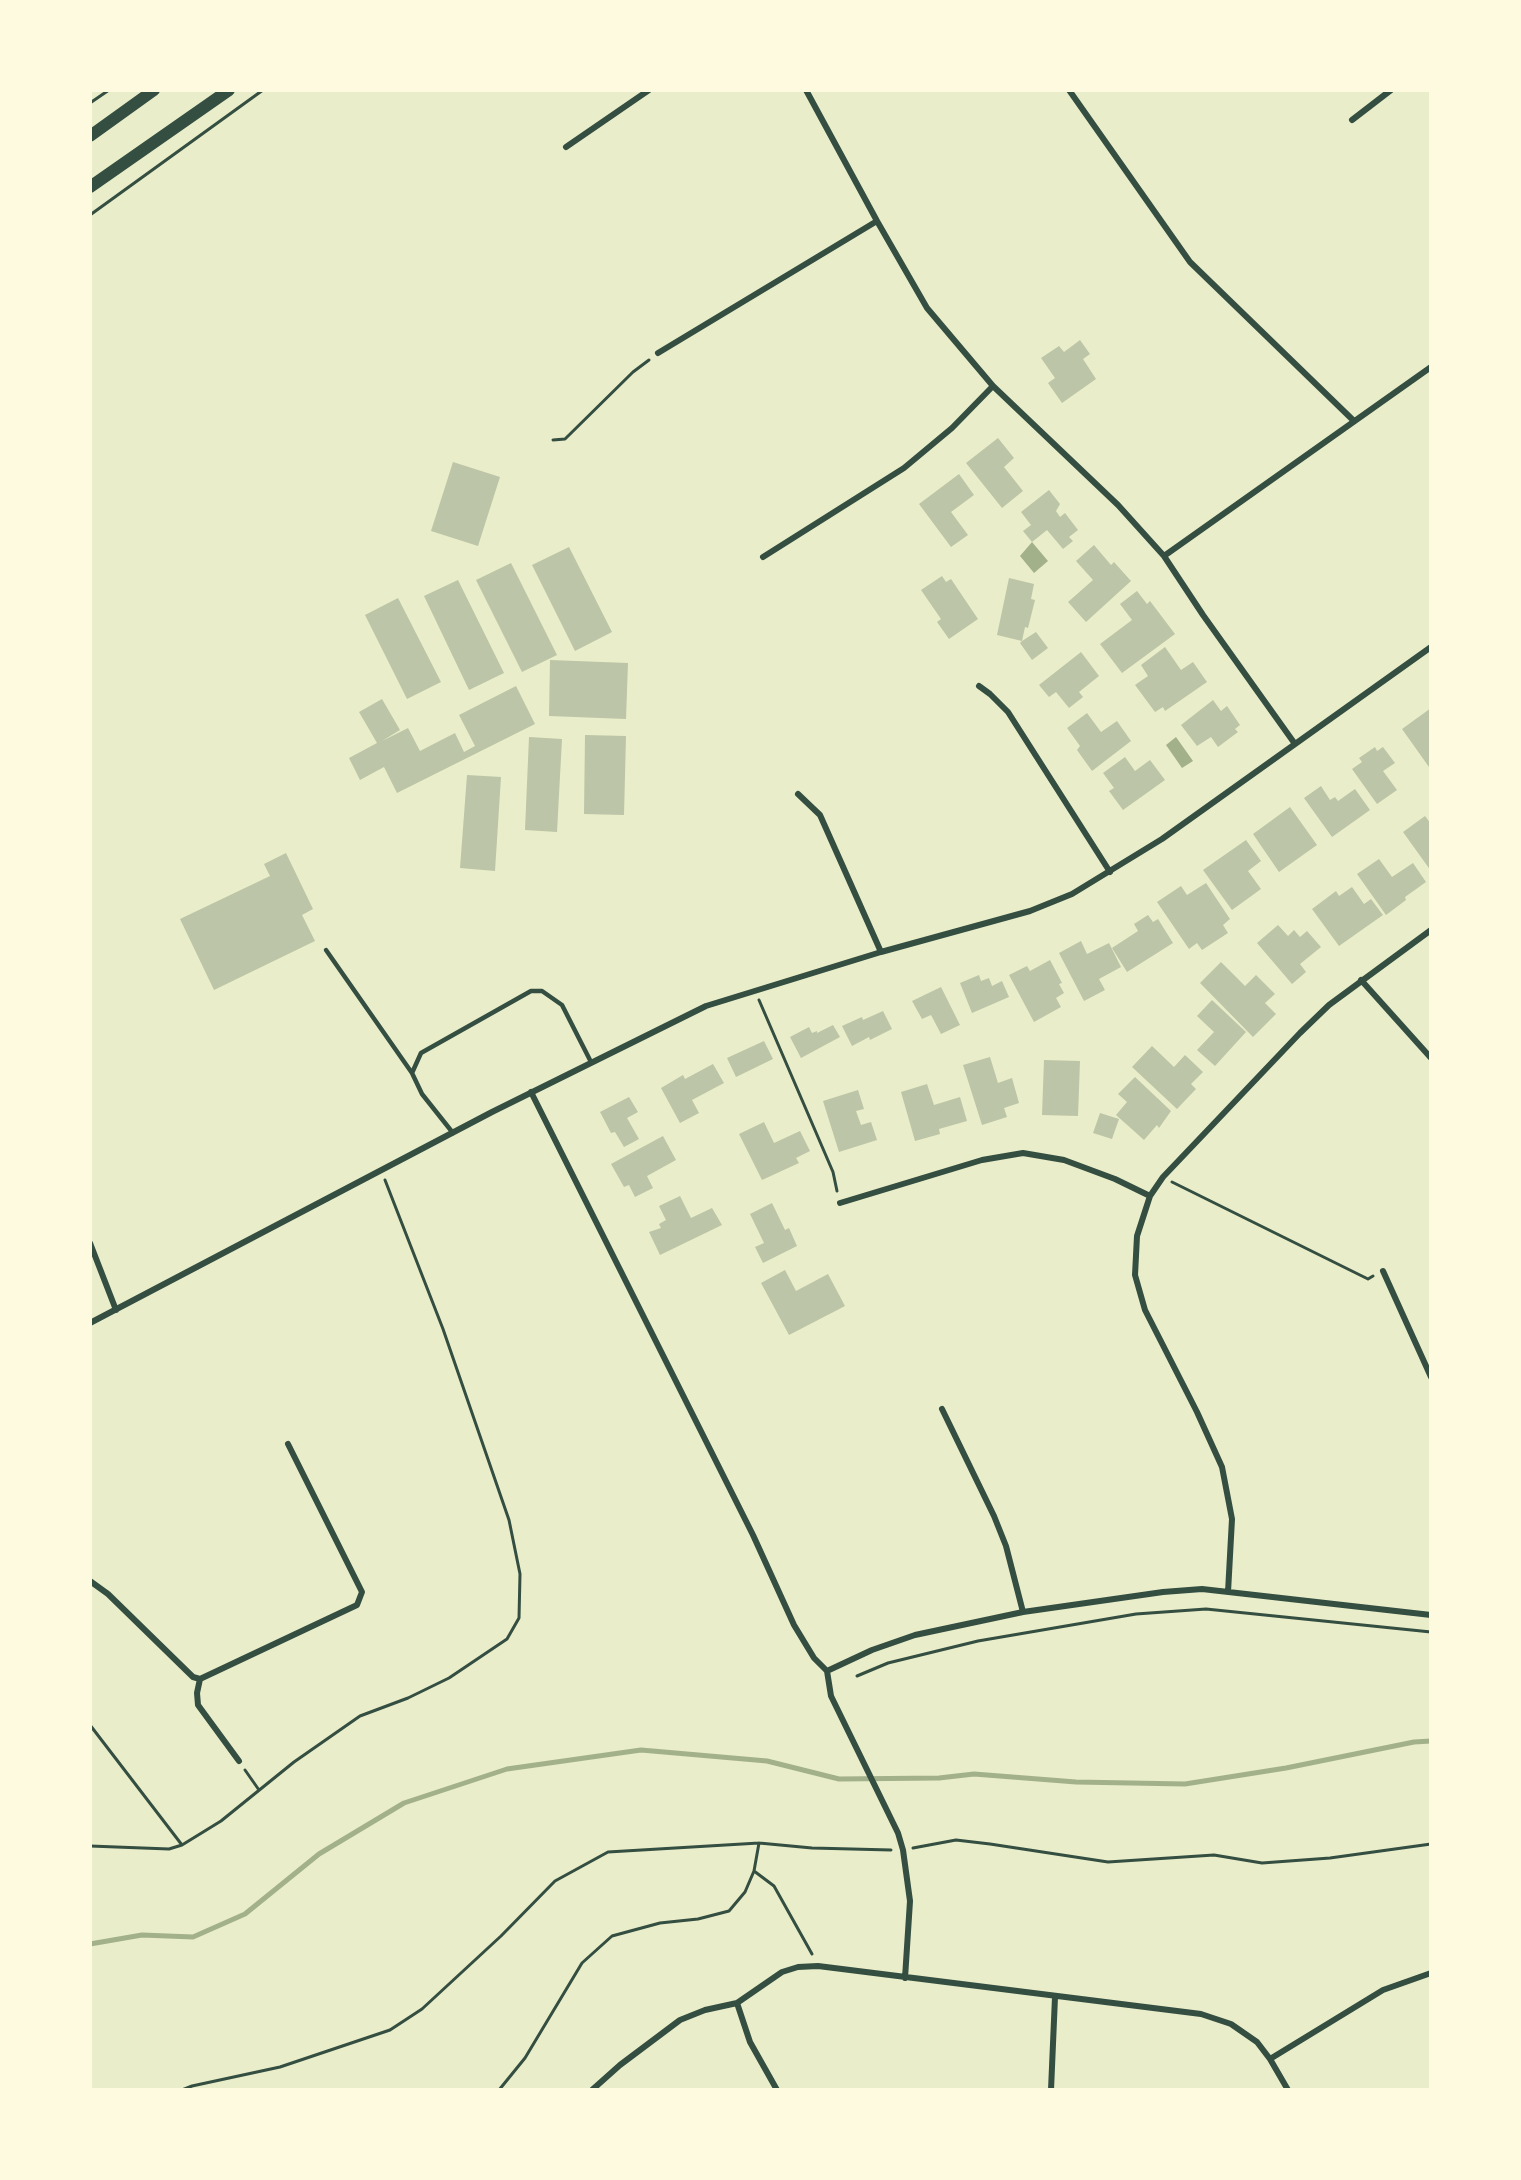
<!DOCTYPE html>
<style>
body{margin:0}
#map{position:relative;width:1521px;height:2180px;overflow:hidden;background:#e9edc9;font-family:"Public Sans",sans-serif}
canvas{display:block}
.frame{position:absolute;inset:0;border:92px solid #fefae0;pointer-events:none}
</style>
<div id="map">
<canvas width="1521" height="2180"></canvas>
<div class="frame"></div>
</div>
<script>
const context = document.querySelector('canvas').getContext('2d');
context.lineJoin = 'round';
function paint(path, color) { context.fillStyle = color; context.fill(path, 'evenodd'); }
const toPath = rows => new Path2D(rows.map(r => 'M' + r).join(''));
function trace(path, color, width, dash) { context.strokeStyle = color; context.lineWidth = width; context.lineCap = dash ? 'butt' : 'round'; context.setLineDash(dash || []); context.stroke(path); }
paint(toPath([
 [1032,542,1048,561,1034,573,1020,556],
 [1176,737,1193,761,1182,768,1166,745]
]), '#a3b18a');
trace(toPath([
 [90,1944,142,1935,193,1937,245,1914,319,1854,404,1803,507,1769,641,1750,767,1761,839,1779,939,1778,974,1774,1076,1782,1185,1784,1286,1768,1414,1742,1431,1741]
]), '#a3b18a', 5);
paint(toPath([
 [1080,340,1090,354,1083,359,1096,379,1062,403,1048,383,1055,378,1041,358,1059,346,1064,352],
 [998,438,1014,458,1004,467,1023,491,1002,508,966,463],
 [453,462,500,477,478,546,431,531],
 [959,474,974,495,951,512,968,535,951,547,919,504],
 [1049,490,1060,504,1056,511,1060,517,1065,513,1078,530,1069,537,1073,541,1063,549,1047,530,1032,542,1023,531,1031,525,1021,512],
 [1094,545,1111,565,1114,562,1131,581,1086,622,1068,602,1093,580,1076,561],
 [569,547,612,632,575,651,532,565],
 [511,563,557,655,522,672,476,580],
 [942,576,946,582,951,579,978,619,949,639,937,622,941,619,921,590],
 [1009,578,1034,584,1031,599,1035,600,1028,628,1025,627,1022,641,1036,632,1048,648,1032,660,1020,643,1022,641,997,635],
 [458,580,504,673,469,690,424,596],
 [1137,591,1147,604,1150,601,1175,634,1122,673,1100,644,1132,620,1120,604],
 [398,598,441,682,407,699,365,615],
 [1165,647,1181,670,1193,662,1207,682,1165,711,1163,707,1155,712,1135,685,1148,676,1141,665],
 [1081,652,1099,676,1079,692,1083,697,1069,708,1056,692,1049,697,1039,685],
 [550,660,628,663,626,719,549,716],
 [516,686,535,724,397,793,384,767,360,780,349,758,377,743,359,712,382,699,400,730,382,741,408,728,420,751,455,733,464,752,475,746,459,715],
 [1213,700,1221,711,1227,706,1240,725,1235,729,1238,732,1218,747,1211,737,1197,746,1181,725],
 [1431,708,1431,766,1429,767,1402,729],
 [1087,713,1101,732,1117,721,1131,741,1092,771,1077,750,1080,746,1067,728],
 [585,735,626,736,624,815,584,814],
 [529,737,562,739,557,832,525,830],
 [1375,747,1377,751,1383,747,1395,763,1383,771,1397,790,1377,804,1352,769,1362,762,1359,758],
 [1125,757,1135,771,1150,760,1165,780,1123,810,1109,791,1114,788,1103,773],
 [467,775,501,777,495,871,460,868],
 [1321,786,1330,800,1335,797,1338,801,1355,789,1370,810,1332,837,1304,798],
 [1290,807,1317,845,1279,872,1253,834],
 [1425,816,1431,824,1431,871,1403,832],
 [1246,840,1261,861,1248,871,1261,889,1232,910,1203,870],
 [286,853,313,909,302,915,315,941,214,990,180,919,270,876,264,864],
 [1379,859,1392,877,1413,863,1426,882,1405,897,1406,900,1386,915,1357,874],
 [1206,883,1230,919,1223,925,1228,933,1202,950,1197,943,1189,949,1157,902,1181,886,1187,895],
 [1352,887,1364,904,1371,899,1383,915,1339,946,1312,909,1336,891,1339,896],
 [1148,915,1153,922,1158,919,1173,943,1127,972,1112,948,1138,931,1134,924],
 [1278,925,1288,936,1294,930,1300,937,1307,931,1321,947,1300,964,1306,972,1292,984,1257,943],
 [1081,941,1087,954,1109,943,1121,967,1099,979,1105,990,1084,1001,1059,953],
 [1050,960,1062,983,1059,984,1064,993,1056,998,1061,1007,1034,1022,1009,975,1027,966,1030,971],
 [1221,962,1245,986,1256,975,1275,994,1265,1003,1276,1014,1253,1037,1200,983],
 [979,975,981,981,989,978,992,986,1002,981,1009,997,972,1013,960,983],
 [941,987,960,1025,941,1034,931,1015,922,1019,912,1001],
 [1212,1000,1246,1032,1215,1066,1197,1050,1214,1032,1197,1016],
 [883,1011,892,1029,870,1040,869,1037,852,1046,842,1026,862,1017,863,1020],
 [833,1025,840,1037,801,1058,790,1037,809,1027,812,1033,817,1031,817,1033],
 [764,1041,773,1059,736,1077,727,1058],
 [1152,1046,1174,1067,1185,1055,1203,1072,1191,1084,1196,1089,1177,1109,1132,1067],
 [990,1057,998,1083,1012,1078,1019,1103,1004,1108,1007,1117,982,1125,963,1065],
 [1044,1060,1080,1061,1078,1116,1042,1115],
 [713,1064,724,1083,692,1100,699,1113,680,1123,661,1088,683,1075,685,1079],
 [1135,1077,1171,1111,1159,1128,1157,1125,1144,1140,1116,1115,1127,1102,1118,1094],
 [927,1084,934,1105,960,1097,967,1121,939,1129,940,1134,915,1141,901,1092],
 [858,1090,864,1109,856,1111,861,1125,871,1122,877,1140,839,1152,823,1101],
 [629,1097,638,1112,627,1118,639,1139,624,1147,615,1132,611,1133,600,1112],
 [1100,1113,1119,1119,1112,1139,1093,1133],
 [764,1122,774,1143,800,1131,810,1151,796,1158,799,1163,762,1180,739,1134],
 [663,1136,676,1160,647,1176,653,1188,635,1197,629,1185,624,1187,611,1164],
 [680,1196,691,1218,712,1208,722,1225,660,1255,649,1232,661,1228,659,1224,666,1220,659,1206],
 [772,1203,785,1230,789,1228,797,1246,763,1263,755,1247,764,1243,750,1214],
 [785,1270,796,1291,828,1274,845,1306,789,1335,761,1283]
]), '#bcc5a7');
trace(toPath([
 [90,103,109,90],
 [90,215,263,90],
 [553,440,565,439,633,372,649,360],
 [759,1000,833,1172,837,1191],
 [1172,1182,1368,1279,1373,1276],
 [857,1676,888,1663,978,1641,1136,1614,1206,1609,1431,1632],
 [90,1725,182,1845],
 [245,1770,259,1790],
 [90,1846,169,1849,182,1845,221,1821,294,1762,360,1716,408,1698,449,1678,507,1639,519,1618,520,1574,509,1520,443,1329,385,1180],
 [913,1848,956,1840,990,1844,1108,1862,1214,1855,1262,1863,1330,1858,1431,1844],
 [754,1871,774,1886,812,1954],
 [182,2090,192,2086,280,2067,390,2030,422,2009,501,1936,555,1881,608,1852,759,1843,812,1848,891,1850],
 [499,2090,525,2058,582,1963,612,1936,660,1923,698,1919,729,1911,745,1892,754,1871,759,1843]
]), '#344e41', 3);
trace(toPath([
 [326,950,412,1073,422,1094,453,1133],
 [412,1073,421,1053,531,991,542,991,562,1005,591,1062]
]), '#344e41', 4.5);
trace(toPath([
 [806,90,877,221,927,308,993,386,1118,505,1164,556,1203,615,1295,744],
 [1069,90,1190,262,1354,421],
 [1352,120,1391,90],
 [566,147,649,90],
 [658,353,877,221],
 [1164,556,1431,367],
 [763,557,904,468,952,428,993,386],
 [979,686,990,694,1008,712,1110,872],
 [798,794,820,815,881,952],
 [1361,980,1431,1058],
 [531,1092,753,1535,794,1625,814,1658,827,1671,831,1696,898,1833,903,1850,910,1901,905,1978],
 [840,1203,982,1160,1023,1153,1064,1160,1115,1179,1150,1196],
 [90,1243,116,1310],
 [1383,1271,1431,1377],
 [90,1323,492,1112,706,1006,881,952,1030,911,1072,894,1162,839,1431,647],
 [942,1409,994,1516,1006,1546,1023,1612],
 [90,1581,108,1594,193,1677,200,1679,357,1605,362,1592,288,1444],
 [1228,1592,1232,1519,1222,1467,1197,1412,1145,1310,1135,1275,1137,1236,1150,1196,1163,1177,1300,1033,1329,1005,1431,930],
 [827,1671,872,1650,915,1635,1023,1612,1163,1592,1202,1589,1431,1615],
 [200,1679,197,1693,198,1705,239,1761],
 [737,2003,750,2042,777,2090],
 [1270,2059,1383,1990,1431,1973],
 [592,2090,620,2065,680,2020,705,2010,737,2003,782,1972,798,1967,818,1966,1201,2014,1231,2024,1257,2042,1270,2059,1288,2090],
 [1051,2090,1055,1997]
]), '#344e41', 6);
trace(toPath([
 [90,136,154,90],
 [90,187,229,90]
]), '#344e41', 12);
</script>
